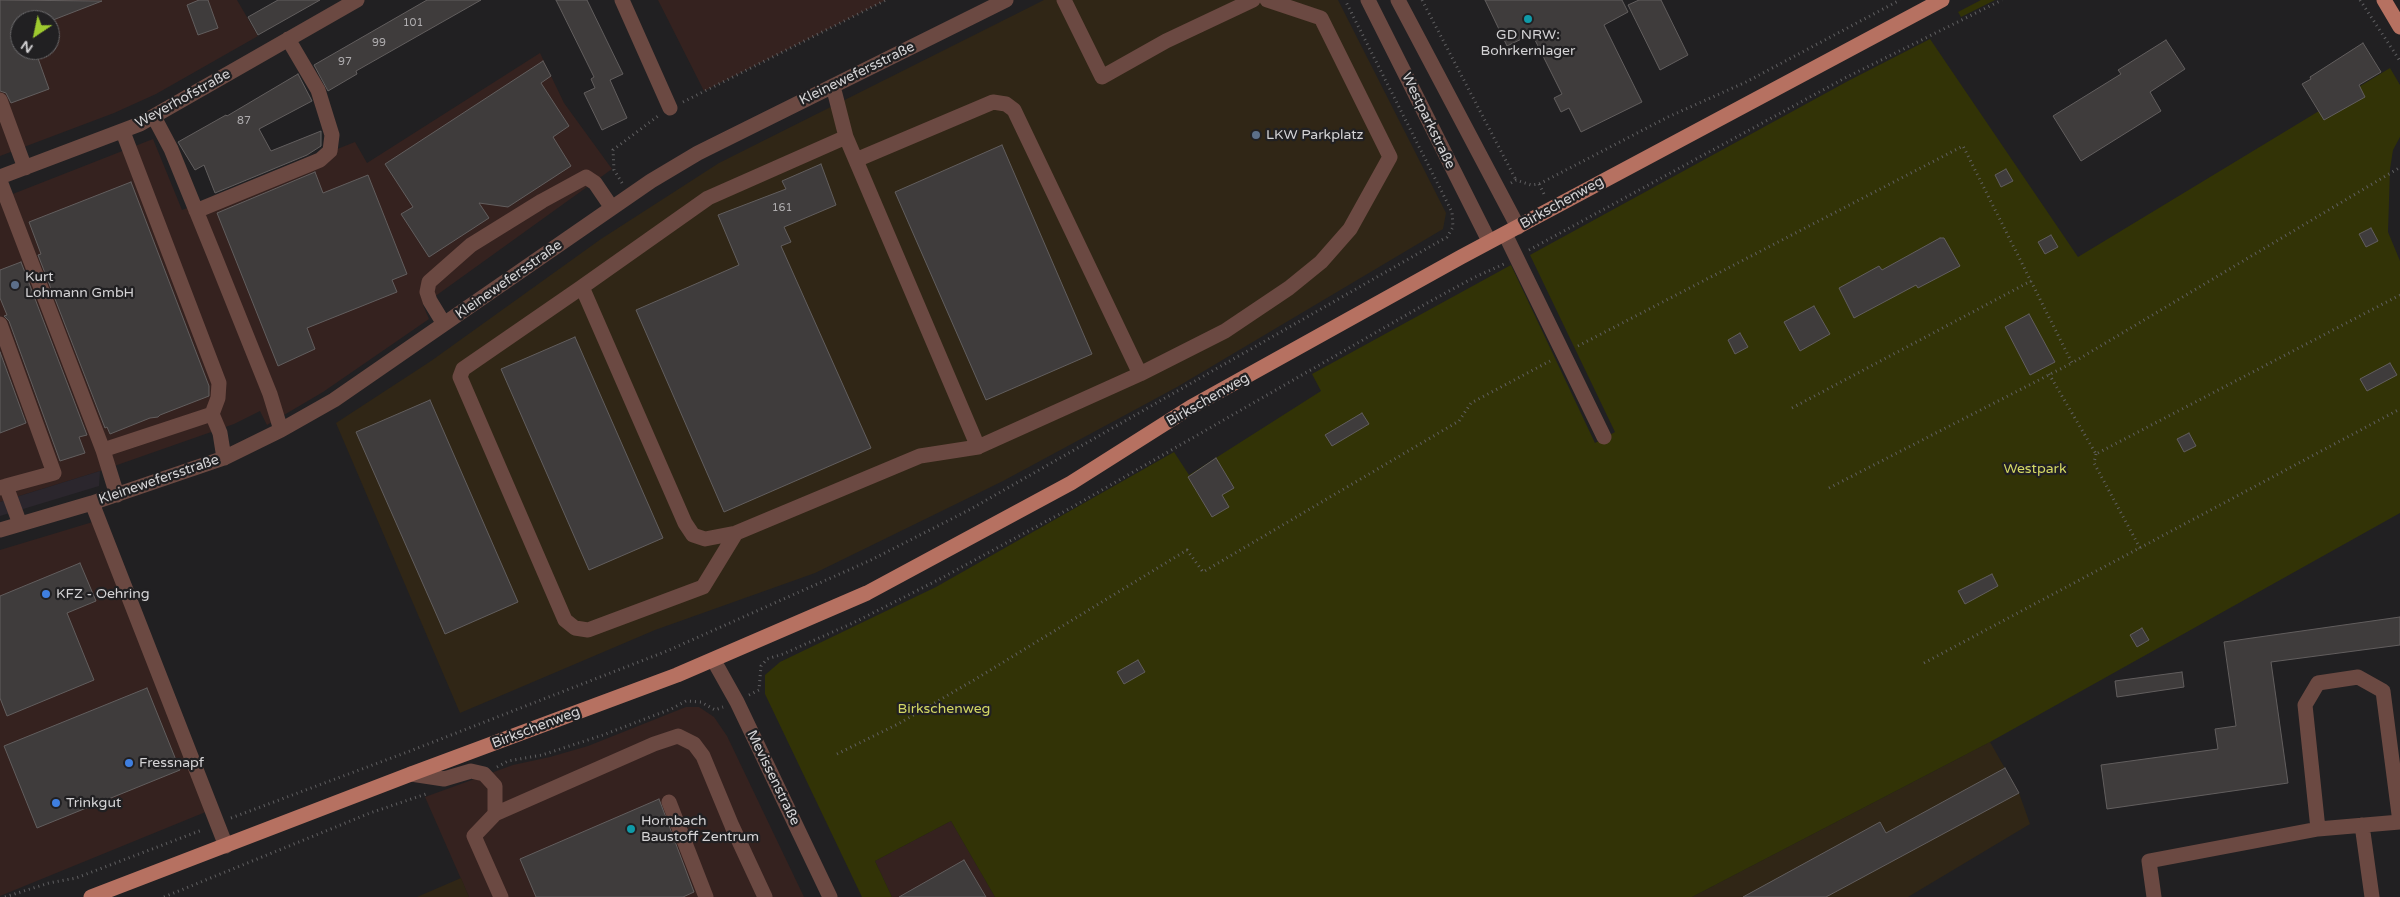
<!DOCTYPE html>
<meta charset="utf-8">
<style>
body{margin:0}
#map{position:relative;width:2400px;height:897px;overflow:hidden;background:#212022;font-family:"Varela Round",sans-serif}
canvas{display:block}
.north{position:absolute;left:10px;top:10px;width:50px;height:50px;box-sizing:border-box;background:#212022;border:1px solid #69686a;border-radius:50%;rotate:214deg;font-size:14px;font-weight:700;line-height:20px;text-align:center;color:#d4d3d5}
.north::after{content:'';display:block;margin:auto;width:18px;height:22px;background:#9eca2f;clip-path:polygon(50% 0,100% 100%,50% 72%,0 100%)}
</style>
<div id="map">
<canvas width="2400" height="897"></canvas>
<div class="north">N</div>
</div>
<script>
const context = document.querySelector('canvas').getContext('2d');
context.lineJoin = 'round';
function paint(path, color) { context.fillStyle = color; context.fill(path, 'evenodd'); }
const toPath = rows => new Path2D(rows.map(r => 'M' + r).join(''));
function trace(path, color, width, dash) { context.strokeStyle = color; context.lineWidth = width; context.lineCap = dash ? 'butt' : 'round'; context.setLineDash(dash || []); context.stroke(path); }
function write(font, color, halo, rows, align = 'center') {
  context.font = font + ' "Varela Round",sans-serif'; context.lineWidth = 4.5; context.setLineDash([]); context.textBaseline = 'middle'; context.strokeStyle = halo; context.fillStyle = color; for (const [text, x, y, turn = 0] of rows) {
    context.save(); context.translate(x, y); context.rotate((+turn || 0) * Math.PI / 180); context.textAlign = isNaN(turn) ? turn : align; if (halo) context.strokeText(text, 0, 0); context.fillText(text, 0, 0); context.restore();
  }
}
paint(toPath([
 [0,0,237,0,258,36,156,94,114,113,0,156],
 [20,20,50,20,50,50,20,50],
 [658,0,886,0,704,91],
 [540,53,564,103,612,169,423,305,429,319,323,392,267,425,260,411,234,424,100,471,0,502,0,199,153,139,182,210,355,142,367,163],
 [96,521,208,811,0,896,0,550],
 [686,707,699,707,714,717,727,736,804,897,469,897,425,797,513,765,550,757,588,746],
 [951,821,995,897,892,897,875,861]
]), '#35221f');
paint(toPath([
 [1044,0,1338,0,1446,213,1443,229,1177,387,1003,481,815,573,655,630,460,713,336,423,431,361,601,239,719,163],
 [1990,742,2019,793,2030,824,1908,897,1692,897],
 [461,878,469,897,417,897]
]), '#302616');
paint(toPath([
 [100,471,99,486,0,516,0,502]
]), '#2b262d');
paint(toPath([
 [1981,0,1995,0,1961,17,1958,12],
 [1930,39,2078,257,2390,68,2400,85,2400,137,2393,150,2390,169,2388,232,2400,261,2400,513,1990,742,1692,897,995,897,951,821,875,861,892,897,862,897,765,694,765,675,780,662,936,587,1174,452,1189,475,1321,391,1312,374,1511,265,1595,443,1615,432,1530,255,1848,81]
]), '#323306');
const building = toPath([
 [0,0,102,1,53,20,20,20,20,50,35,50,49,89,11,103,6,93,0,91,0,0],
 [199,0,208,0,218,28,198,35,187,5,199,0],
 [278,0,320,0,258,35,248,17,278,0],
 [427,0,481,0,356,71,357,74,328,91,314,65,427,0],
 [556,0,587,0,623,74,610,80,627,118,602,130,584,93,595,88,591,79,594,77,556,0],
 [1485,0,1622,0,1628,12,1604,25,1642,102,1581,132,1569,108,1561,112,1554,98,1562,94,1532,34,1507,46,1485,0],
 [1639,0,1661,0,1688,55,1660,70,1628,5,1639,0],
 [2166,40,2185,69,2150,92,2161,111,2081,161,2053,116,2121,74,2118,70,2166,40],
 [2363,43,2381,72,2359,85,2365,97,2324,120,2302,84,2311,79,2310,77,2363,43],
 [543,61,551,76,541,83,569,126,553,137,571,166,508,207,479,203,489,218,429,257,401,214,413,207,385,164,543,61],
 [298,74,312,101,259,129,271,151,321,131,321,146,307,155,215,193,204,165,195,170,178,142,226,115,227,116,298,74],
 [1002,145,1092,354,986,400,895,192,1002,145],
 [821,164,836,205,784,227,791,242,781,246,871,448,724,512,636,310,739,265,718,215,786,189,782,181,821,164],
 [2006,169,2013,181,2001,187,1995,175,2006,169],
 [315,172,323,193,368,175,407,274,392,280,397,292,307,328,315,349,278,366,217,213,315,172],
 [131,182,209,386,209,396,160,415,158,417,150,418,110,434,107,427,105,428,38,255,41,254,29,222,131,182],
 [2371,228,2378,241,2366,247,2359,234,2371,228],
 [2051,235,2058,247,2045,254,2038,242,2051,235],
 [1940,238,1944,238,1960,266,1918,288,1916,285,1854,318,1839,288,1879,266,1882,270,1940,238],
 [21,262,87,435,79,437,85,453,60,461,9,321,4,316,7,315,0,298,0,270,21,262],
 [1814,306,1830,334,1800,351,1784,322,1814,306],
 [2029,314,2055,362,2030,375,2005,327,2029,314],
 [1740,333,1748,347,1735,354,1728,340,1740,333],
 [575,337,663,538,589,570,501,369,575,337],
 [0,352,26,423,0,433,0,352],
 [2390,363,2397,375,2367,391,2360,379,2390,363],
 [430,400,518,602,445,634,356,432,430,400],
 [1362,413,1369,424,1332,446,1325,435,1362,413],
 [2189,433,2196,446,2184,452,2177,439,2189,433],
 [1216,458,1234,488,1222,495,1229,507,1212,517,1188,477,1216,458],
 [80,563,96,601,67,613,94,680,7,716,0,698,0,596,80,563],
 [1992,574,1998,586,1965,604,1958,591,1992,574],
 [2400,617,2400,645,2271,662,2288,783,2107,809,2101,765,2218,749,2215,729,2236,726,2224,642,2400,617],
 [2142,628,2149,640,2137,647,2130,635,2142,628],
 [1138,660,1145,672,1124,684,1117,672,1138,660],
 [2182,672,2184,687,2117,697,2115,681,2182,672],
 [147,688,180,770,37,828,4,746,147,688],
 [2005,768,2019,793,1826,897,1743,897,1880,822,1886,833,2005,768],
 [659,799,694,892,683,897,536,897,520,859,659,799],
 [964,860,986,897,899,897,964,860]
]);
paint(building, '#3f3c3c');
trace(building, '#625e5e', 1);
trace(toPath([
 [1422,0,1516,180],
 [2360,0,2400,61],
 [683,102,886,0],
 [622,183,614,170,613,150,658,116],
 [1511,183,1516,180,1531,185,1539,184,1668,117,1746,82,1900,0],
 [1539,184,1545,196],
 [1529,250,1845,78,2002,0],
 [1578,346,1963,146,2072,363,2399,168],
 [2049,374,2096,454,2400,295],
 [1792,408,2031,281],
 [2096,454,2094,463,2140,548],
 [1829,488,2072,363],
 [1924,663,2400,409],
 [749,695,759,690,761,666,767,659,783,654,853,623,938,580,1067,510,1429,302,1473,278,1504,264],
 [837,754,898,724,974,680,1187,550,1203,572,1459,421,1471,403,1550,361],
 [497,767,508,761,542,755,603,735,671,709,686,701,701,702,715,710,723,707],
 [231,818,410,751,667,651,871,560,969,510,1447,237,1453,227,1452,212,1345,0],
 [5,897,49,883,76,878,202,830],
 [164,897,370,813,429,793]
]), '#616062', 3, [1, 4]);
trace(toPath([
 [622,0,670,108],
 [1064,0,1102,77,1166,41,1253,0],
 [1368,0,1489,241],
 [1398,0,1518,227],
 [833,86,846,137,978,447,1140,374,1225,331,1289,288,1321,262,1350,229,1390,157,1321,18,1267,0],
 [0,100,25,168],
 [154,117,171,149,215,257,270,394,281,430],
 [123,132,219,383,218,398,212,414],
 [846,137,708,198,582,287,685,523,693,535,705,539,736,533,920,456,978,447],
 [856,160,993,102,1006,104,1014,110,1140,374],
 [0,177,140,124,357,0],
 [0,181,103,450],
 [196,211,320,160,330,151,332,135,318,90,288,39],
 [1505,234,1604,437],
 [582,287,463,369,460,377,565,620,575,628,588,630,703,587,736,533],
 [0,324,54,473,6,486],
 [444,324,430,301,427,292,429,282,471,245,542,201,586,177,595,183,612,208],
 [0,488,6,486,20,524],
 [117,495,103,450,212,414,220,433,224,458],
 [92,503,226,846],
 [0,530,92,503,224,458,281,430,334,400,651,181,698,153,1006,0],
 [714,661,737,702,830,897],
 [411,774,444,779,471,771,484,774,495,786,495,814],
 [669,802,706,897],
 [2362,825,2372,897],
 [2318,829,2305,705,2318,683,2358,677,2383,691,2400,822],
 [501,897,474,836,495,814,654,744,678,736,694,744,703,756,732,826,765,897],
 [2154,897,2149,861,2318,829,2400,822]
]), '#6b4942', 15);
trace(toPath([
 [2384,0,2400,27],
 [91,897,411,774,677,675,867,593,1071,483,1191,407,1461,257,1942,0]
]), '#b67161', 15);
for (const [x, y, r, color] of [
 [1528,19,5,"#0f9aa8"],
 [1256,135,5,"#5c6f8a"],
 [15,285,5,"#5c6f8a"],
 [46,594,5,"#3f7fe0"],
 [129,763,5,"#3f7fe0"],
 [56,803,5,"#3f7fe0"],
 [631,829,5,"#0f9aa8"]
]) { const dot = new Path2D(); dot.arc(x, y, r, 0, 2 * Math.PI); context.fillStyle = color; context.fill(dot); trace(dot, '#212022', 2); }
write('11px', '#afadaf', null, [
 ["101",413,23],
 ["99",379,43],
 ["97",345,62],
 ["87",244,121],
 ["161",782,208]
]);
write('14px', '#d4d3d5', '#212022', [
 ["GD NRW:",1528,35,"center"],
 ["Bohrkernlager",1528,51,"center"],
 ["LKW Parkplatz",1266,135],
 ["Kurt",25,277],
 ["Lohmann GmbH",25,293],
 ["KFZ - Oehring",56,594],
 ["Fressnapf",139,763],
 ["Trinkgut",66,803],
 ["Hornbach",641,821],
 ["Baustoff Zentrum",641,837]
], 'left');
write('14px', '#d4d3d5', '#212022', [
 ["Kleinewefersstraße",857,74,-26],
 ["Weyerhofstraße",183,99,-29],
 ["Westparkstraße",1428,121,64],
 ["Birkschenweg",1562,203,-29],
 ["Kleinewefersstraße",509,280,-35],
 ["Birkschenweg",1208,400,-30],
 ["Kleinewefersstraße",159,480,-19],
 ["Birkschenweg",536,728,-21],
 ["Mevissenstraße",773,778,64]
]);
write('14px', '#d3d765', '#212022', [
 ["Westpark",2035,469],
 ["Birkschenweg",944,709]
]);
</script>
